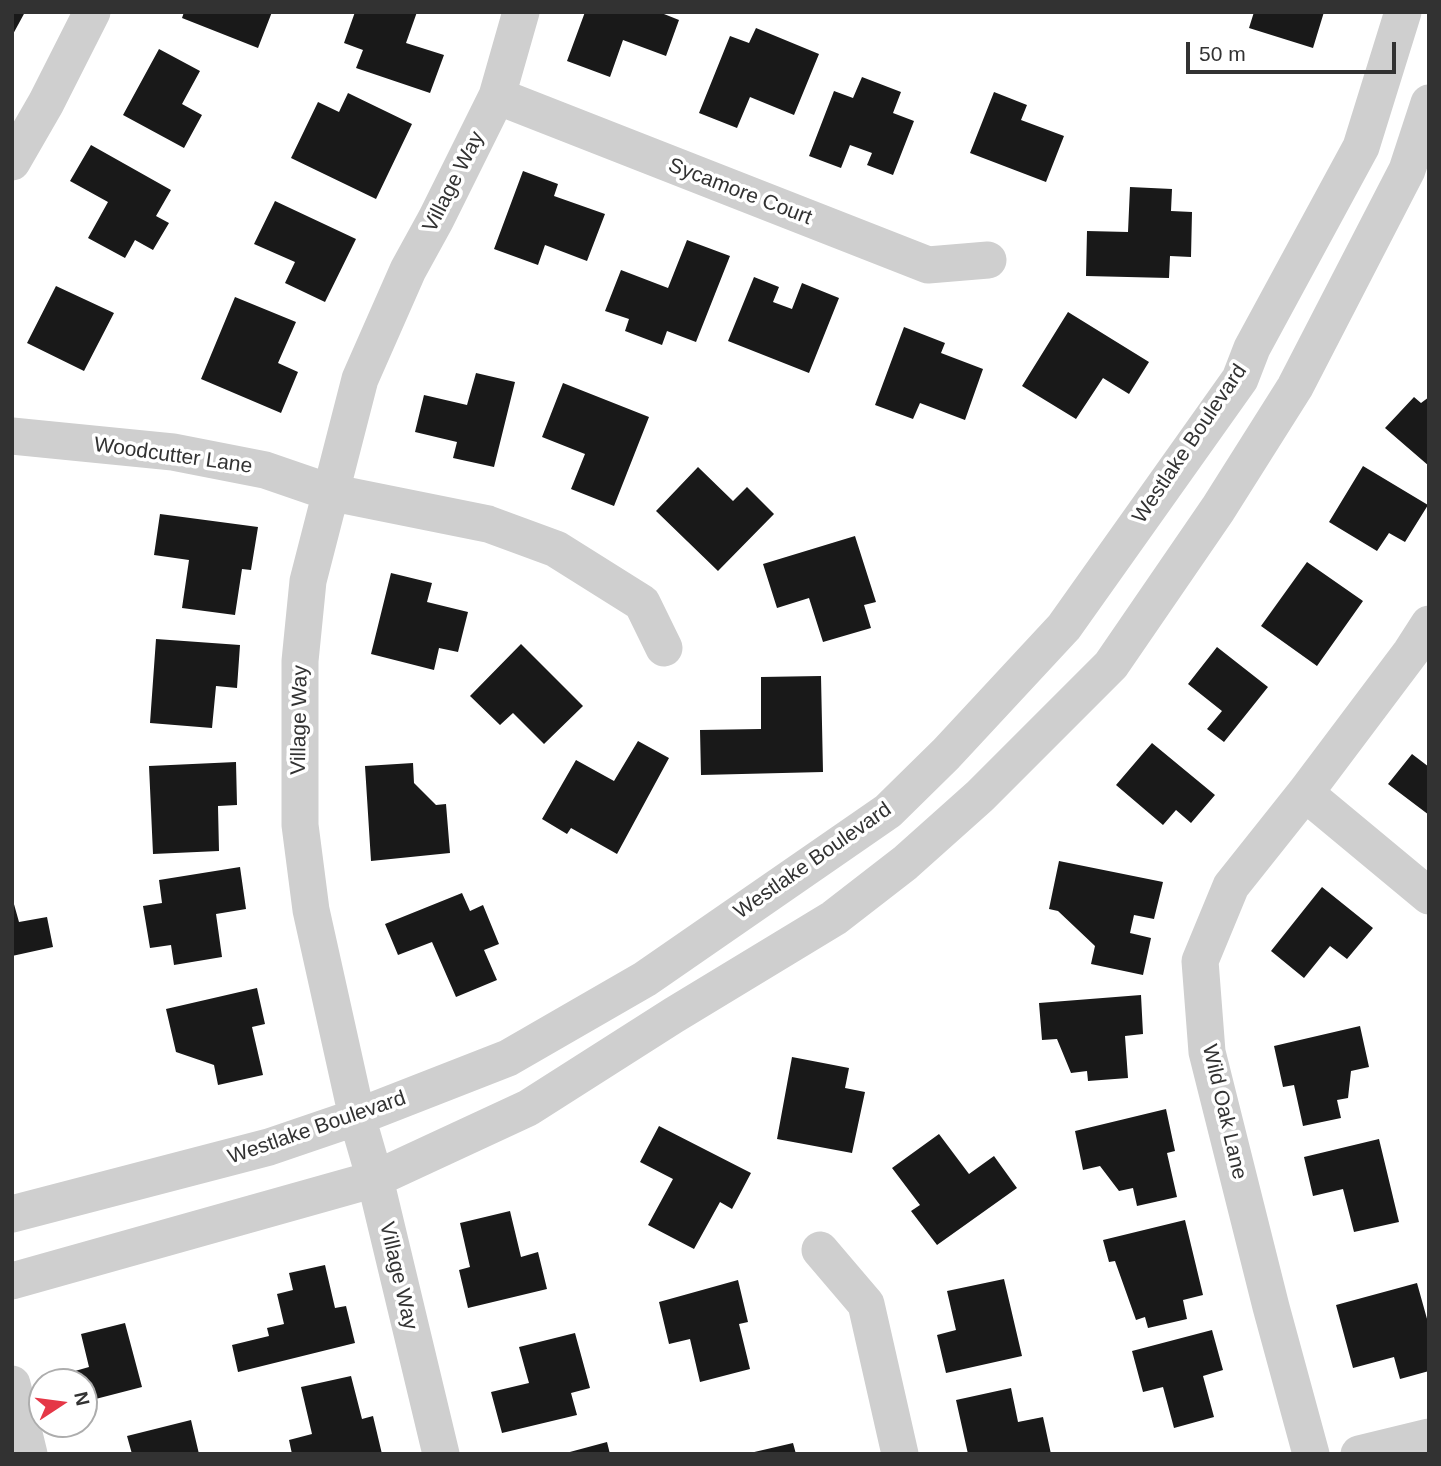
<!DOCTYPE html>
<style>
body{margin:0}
#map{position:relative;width:1441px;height:1466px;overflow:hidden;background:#fff;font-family:Helvetica,sans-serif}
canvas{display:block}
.frame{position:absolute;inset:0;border:14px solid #323232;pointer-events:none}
.north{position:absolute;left:28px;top:1368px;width:70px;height:70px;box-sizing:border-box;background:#fff;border:2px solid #adadad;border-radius:50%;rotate:77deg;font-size:19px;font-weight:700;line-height:28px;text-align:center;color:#323232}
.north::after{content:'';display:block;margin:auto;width:24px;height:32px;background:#e53747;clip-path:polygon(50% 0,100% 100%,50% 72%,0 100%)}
.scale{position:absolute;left:1186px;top:42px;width:210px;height:32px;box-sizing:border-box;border:4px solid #323232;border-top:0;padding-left:9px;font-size:21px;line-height:24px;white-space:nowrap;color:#323232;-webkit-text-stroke:5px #fff;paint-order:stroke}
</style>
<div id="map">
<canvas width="1441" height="1466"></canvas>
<div class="frame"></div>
<div class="north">N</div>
<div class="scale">50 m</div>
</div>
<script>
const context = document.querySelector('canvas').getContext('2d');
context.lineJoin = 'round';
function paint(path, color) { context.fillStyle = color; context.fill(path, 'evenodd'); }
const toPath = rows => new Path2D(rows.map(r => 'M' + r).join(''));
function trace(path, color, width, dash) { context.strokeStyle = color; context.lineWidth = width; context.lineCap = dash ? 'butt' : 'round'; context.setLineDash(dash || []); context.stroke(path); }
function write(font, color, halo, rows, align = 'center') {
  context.font = font + ' Helvetica,sans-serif'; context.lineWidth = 7; context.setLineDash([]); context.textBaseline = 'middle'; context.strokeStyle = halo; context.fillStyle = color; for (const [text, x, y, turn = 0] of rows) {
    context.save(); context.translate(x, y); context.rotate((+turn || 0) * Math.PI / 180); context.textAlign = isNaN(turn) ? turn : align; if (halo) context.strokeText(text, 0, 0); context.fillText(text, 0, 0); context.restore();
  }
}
paint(toPath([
 [12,12,25,12,12,36],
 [184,12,272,12,258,48,182,18],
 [355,12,417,12,406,43,444,55,430,93,356,68,363,50,344,43],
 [585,12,659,12,679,20,666,56,623,40,610,77,567,61],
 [1254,12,1324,12,1313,48,1249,28],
 [756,28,819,54,794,115,750,97,737,128,699,113,730,36,749,43],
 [159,49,200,71,182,104,202,115,184,148,123,115],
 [862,77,901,92,893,113,914,121,893,175,867,165,872,153,850,145,841,168,809,156,834,91,853,98],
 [994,92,1027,105,1021,120,1064,136,1046,182,970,153],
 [348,93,412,124,376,199,291,158,318,102,339,112],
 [91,145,171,190,156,216,169,223,153,250,135,240,125,258,88,238,108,202,70,181],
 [523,171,558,184,554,196,605,214,587,261,545,245,538,265,494,249],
 [1130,187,1172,189,1171,211,1192,212,1191,257,1170,256,1169,278,1086,276,1087,231,1128,232],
 [275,201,356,239,325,302,285,283,295,262,254,244],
 [687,240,730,256,696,342,667,331,662,345,625,331,629,319,605,311,621,270,668,288],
 [754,277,779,287,773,302,792,309,802,283,839,298,809,373,728,341],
 [56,286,114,313,84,371,27,343],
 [235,297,296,322,278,363,298,372,281,413,201,379],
 [1068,312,1149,362,1129,394,1103,378,1076,419,1022,386],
 [904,327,945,343,941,353,983,369,965,420,920,403,913,419,875,405],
 [476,373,515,382,494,467,453,458,457,442,415,432,424,395,467,405],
 [563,383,649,417,614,506,571,489,585,454,542,437],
 [1414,397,1421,403,1429,397,1429,466,1385,428],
 [1363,466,1428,505,1405,542,1389,533,1377,551,1329,522],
 [698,467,733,501,747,487,774,514,718,571,656,511],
 [160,514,258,527,251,570,242,569,235,615,182,608,189,560,154,555],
 [855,536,876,602,864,605,871,628,823,642,809,598,777,608,763,564],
 [1307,562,1363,601,1317,666,1261,626],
 [391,573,432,583,427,602,468,612,458,652,439,648,434,670,371,654],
 [156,639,240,645,237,688,216,686,212,728,150,723],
 [521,644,583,706,544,744,513,713,500,725,470,696],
 [1217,647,1268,687,1224,742,1207,729,1222,711,1188,684],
 [821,676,823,772,701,775,700,730,761,729,761,677],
 [638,741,669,758,617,854,571,828,567,834,542,819,576,760,614,781],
 [1152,743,1215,795,1191,823,1176,810,1163,825,1116,785],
 [1412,754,1429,767,1429,815,1388,784],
 [236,762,237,805,218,806,219,851,153,854,149,766],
 [413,763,414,783,436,805,446,804,450,853,371,861,365,766],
 [1059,861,1163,882,1154,919,1134,915,1130,933,1151,938,1143,975,1091,964,1095,946,1058,911,1049,909],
 [240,867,246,909,216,914,222,957,174,965,171,945,150,948,143,906,162,903,159,880],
 [1322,887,1373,928,1347,959,1330,946,1304,978,1271,951],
 [462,893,470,911,483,905,499,944,484,950,497,980,456,997,432,942,398,955,385,924],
 [12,897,19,922,47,917,53,947,12,956],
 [257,988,265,1024,252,1027,263,1075,218,1085,214,1065,176,1052,166,1009],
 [1141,995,1143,1034,1125,1036,1128,1078,1088,1081,1087,1071,1071,1073,1057,1039,1042,1040,1039,1003],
 [1360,1026,1369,1067,1351,1071,1348,1098,1337,1100,1341,1118,1303,1126,1294,1085,1283,1087,1274,1046],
 [792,1057,849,1068,845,1088,865,1092,852,1153,777,1139],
 [1166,1109,1175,1151,1167,1153,1177,1197,1137,1206,1133,1188,1119,1191,1100,1166,1083,1170,1075,1131],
 [659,1126,751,1173,732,1209,720,1202,694,1249,648,1225,673,1179,640,1162],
 [939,1134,969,1174,994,1156,1017,1188,937,1245,911,1211,920,1205,892,1168],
 [1379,1139,1399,1222,1354,1232,1343,1189,1313,1196,1304,1157],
 [510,1211,521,1257,538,1252,547,1289,468,1308,459,1270,470,1267,460,1223],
 [1185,1220,1203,1295,1183,1300,1187,1319,1148,1328,1145,1317,1136,1320,1115,1261,1109,1262,1103,1240],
 [325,1265,335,1308,346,1306,355,1343,238,1372,232,1345,269,1336,267,1328,284,1324,277,1294,293,1290,289,1273],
 [1004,1279,1022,1356,946,1373,937,1335,956,1330,947,1291],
 [738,1280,748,1322,739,1324,750,1369,700,1382,690,1339,669,1344,659,1302],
 [1417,1283,1429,1326,1429,1371,1400,1379,1394,1357,1353,1368,1336,1305],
 [125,1323,142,1387,84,1402,84,1382,78,1382,75,1371,89,1367,81,1334],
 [1212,1330,1223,1370,1203,1376,1214,1417,1174,1428,1163,1387,1143,1392,1132,1351],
 [575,1333,590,1388,571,1393,577,1415,502,1433,491,1392,529,1383,519,1347],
 [351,1376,362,1419,373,1416,382,1454,292,1454,289,1440,312,1434,301,1387],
 [1011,1388,1018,1422,1043,1417,1051,1454,968,1454,956,1400],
 [191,1420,199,1454,132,1454,127,1436],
 [607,1442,610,1454,566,1454,566,1453],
 [793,1443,796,1454,750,1454,750,1453]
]), '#191919');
trace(toPath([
 [497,96,928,265,988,260],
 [12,162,46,103,92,12],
 [12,436,173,452,265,470,329,492,488,524,556,549,642,603,664,648],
 [1305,793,1429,896],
 [12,1214,269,1147,357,1117,508,1058,645,979,888,811,946,754,1064,627,1240,379,1252,348,1361,147,1403,12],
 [820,1250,866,1304,900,1454],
 [12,1281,375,1179,528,1108,674,1015,834,918,905,863,980,796,1111,665,1218,509,1295,387,1407,170,1429,103],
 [12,1384,29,1454],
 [441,1454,375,1179,357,1117,311,910,300,825,300,661,308,581,360,379,408,270,436,219,497,96,521,12],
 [1311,1454,1271,1307,1207,1052,1200,961,1231,886,1305,793,1411,652,1429,624],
 [1359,1454,1429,1437]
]), '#cfcfcf', 37);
write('21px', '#323232', '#fff', [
 ["Village Way",454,182,-63],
 ["Sycamore Court",740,192,21],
 ["Westlake Boulevard",1190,444,-56],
 ["Woodcutter Lane",173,456,8],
 ["Village Way",300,720,-89],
 ["Westlake Boulevard",813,861,-35],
 ["Wild Oak Lane",1224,1112,77],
 ["Westlake Boulevard",317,1128,-19],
 ["Village Way",398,1276,77]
]);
</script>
